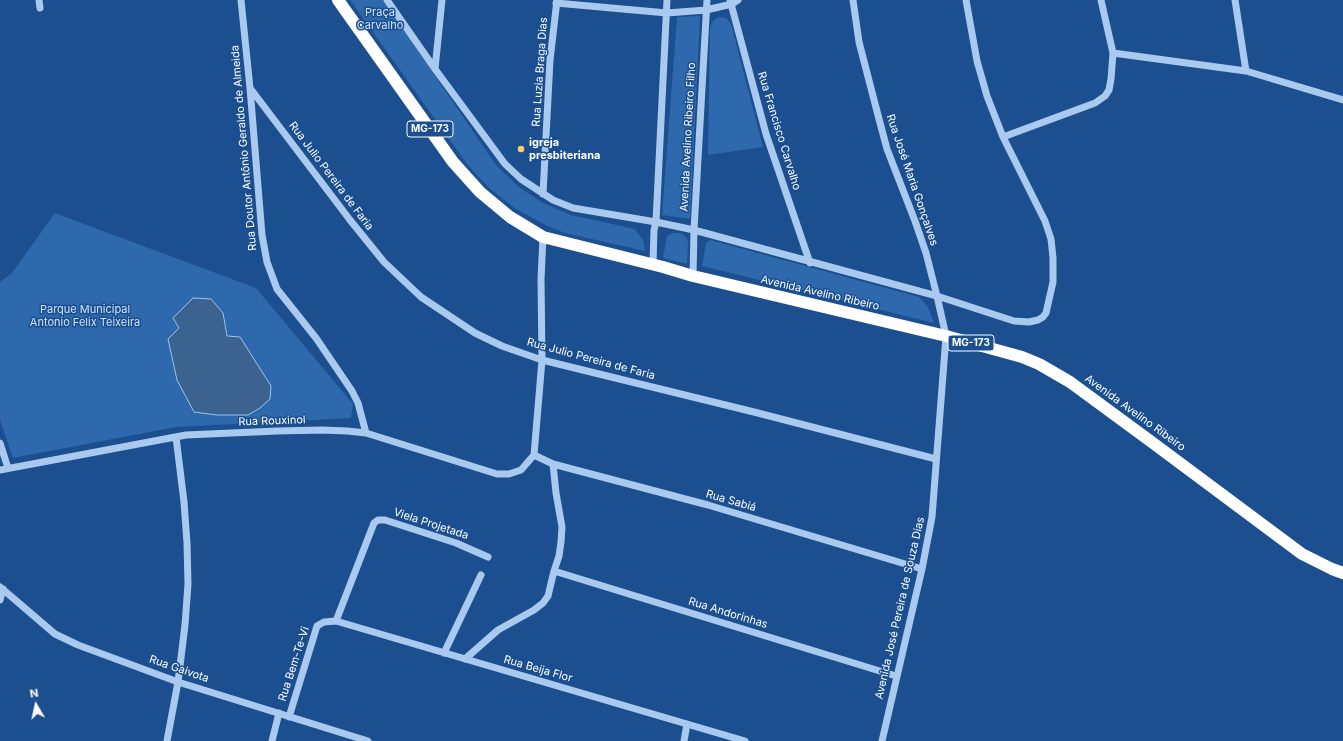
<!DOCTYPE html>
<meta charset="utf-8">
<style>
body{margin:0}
#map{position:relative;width:1343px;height:741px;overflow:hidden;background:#1b4f8f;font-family:Inter,sans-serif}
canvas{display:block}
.north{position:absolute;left:16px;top:685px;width:40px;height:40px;-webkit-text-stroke:3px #1b4f8f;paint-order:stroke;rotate:351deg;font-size:11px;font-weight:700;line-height:16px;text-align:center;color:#fff}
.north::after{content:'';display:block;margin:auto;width:14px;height:18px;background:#fff;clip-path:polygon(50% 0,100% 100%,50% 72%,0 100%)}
</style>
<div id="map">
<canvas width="1343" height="741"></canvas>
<div class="north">N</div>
</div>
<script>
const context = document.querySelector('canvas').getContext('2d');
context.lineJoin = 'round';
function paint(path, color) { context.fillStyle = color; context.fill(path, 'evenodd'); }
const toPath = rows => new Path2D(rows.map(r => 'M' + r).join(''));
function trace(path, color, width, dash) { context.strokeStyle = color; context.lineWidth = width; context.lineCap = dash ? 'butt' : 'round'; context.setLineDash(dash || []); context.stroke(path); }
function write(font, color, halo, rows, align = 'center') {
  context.font = font + ' Inter,sans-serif'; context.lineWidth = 3; context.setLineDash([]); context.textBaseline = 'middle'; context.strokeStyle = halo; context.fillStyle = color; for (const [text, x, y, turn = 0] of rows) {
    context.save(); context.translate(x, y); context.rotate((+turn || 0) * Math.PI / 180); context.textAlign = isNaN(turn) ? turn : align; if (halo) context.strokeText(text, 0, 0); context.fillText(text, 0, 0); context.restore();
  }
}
paint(toPath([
 [350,0,383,0,496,165,520,188,545,204,571,215,635,229,643,240,645,251,565,233,548,226,516,209,489,188,467,164],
 [700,16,690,219,662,215,677,17],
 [719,17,726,18,731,24,763,147,708,155,710,27,713,21],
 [55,213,256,288,353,404,351,418,176,427,13,458,0,420,0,282,12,273],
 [193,299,211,299,223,313,227,336,168,339,179,328,173,318],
 [673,233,680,233,686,237,688,240,687,264,663,258,667,236],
 [710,240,919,297,928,307,934,323,702,266,706,243]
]), '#2e69ad');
const water = toPath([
 [193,298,211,299,223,313,227,336,240,337,271,386,270,399,260,408,248,415,217,415,194,412,177,380,168,339,179,328,173,318,193,298]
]);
paint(water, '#3c6290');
trace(water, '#9cc4f0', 1);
trace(toPath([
 [39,0,40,8],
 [241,0,250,88,262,235,267,262,277,289,316,338,352,391,358,403,366,433],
 [387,0,435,69,505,164,521,179,553,200,573,208,656,222,654,230,653,264],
 [667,0,656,222,694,230,937,296,926,253,915,221,887,149,879,119,859,42,853,0],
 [730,0,766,134,810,263],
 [1235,0,1246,71],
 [556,3,667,13,706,10,732,4,738,0],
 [1113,53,1246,71,1343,100],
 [435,69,442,0],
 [250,88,350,220,384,262,421,297,475,333,502,346,542,360,754,412,936,459],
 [1003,137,1095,103,1105,96,1109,90,1111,79,1113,53,1101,0],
 [543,194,550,60,557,0],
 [693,276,694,230,707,0],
 [0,443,8,468],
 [534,455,553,464,708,505,922,569],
 [534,455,542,360,541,279,543,237],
 [0,470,186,435,277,431,322,430,347,431,366,433,497,474,509,474,521,470,534,455],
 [554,571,896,676],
 [0,587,55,634,78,645,178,682,368,741],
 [0,600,3,589],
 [336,621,374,523,378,520,385,520,456,543,488,557],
 [444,653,481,575],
 [465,659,498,630,534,610,543,603,548,596,554,571,559,556,561,542,562,527,556,493,553,464],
 [289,717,317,626,324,622,336,621,745,741],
 [167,741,178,682,185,625,188,584,187,543,184,502,176,437],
 [272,741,279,713],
 [684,741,687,724],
 [882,741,922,569,932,517,946,336,937,296,1014,321,1029,322,1038,320,1043,317,1046,313,1053,282,1053,258,1051,239,1045,221,1003,137,987,96,977,61,966,0]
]), '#a9c9ee', 7);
trace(toPath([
 [338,0,453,162,480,192,510,217,543,237,663,267,693,276,946,336,1022,357,1039,364,1070,382,1153,443,1302,554,1332,569,1343,573]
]), '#fff', 12);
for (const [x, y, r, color] of [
 [521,149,4,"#ffd166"]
]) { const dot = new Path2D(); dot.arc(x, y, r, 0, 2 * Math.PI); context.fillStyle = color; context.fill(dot); trace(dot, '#1b4f8f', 1.5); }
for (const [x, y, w] of [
 [430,129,46],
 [971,343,46]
]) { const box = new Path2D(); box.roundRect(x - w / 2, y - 8, w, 16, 3); context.fillStyle = '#1b4f8f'; context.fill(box); trace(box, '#fff', 1); }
write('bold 10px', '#fff', null, [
 ["MG-173",430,129],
 ["MG-173",971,343]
]);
write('11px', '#cfe3fa', '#1b4f8f', [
 ["Praça",380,13],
 ["Carvalho",380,26],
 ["Parque Municipal",85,310],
 ["Antonio Felix Teixeira",85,323]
]);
write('11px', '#fff', '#1b4f8f', [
 ["Rua Luzia Braga Dias",540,72,-86],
 ["Rua Francisco Carvalho",779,131,73],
 ["Avenida Avelino Ribeiro Filho",688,137,-87],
 ["Rua Doutor Antônio Geraldo de Almeida",244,148,-95],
 ["Rua Julio Pereira de Faria",331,176,53],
 ["Rua José Maria Gonçalves",912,180,71],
 ["Avenida Avelino Ribeiro",820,293,13],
 ["Rua Julio Pereira de Faria",591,359,15],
 ["Avenida Avelino Ribeiro",1135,413,36],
 ["Rua Rouxinol",272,421,-2],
 ["Rua Sabiá",731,501,16],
 ["Viela Projetada",431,524,18],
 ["Avenida José Pereira de Souza Dias",900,608,-77],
 ["Rua Andorinhas",728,613,17],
 ["Rua Bem-Te-Vi",294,664,-72],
 ["Rua Gaivota",179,669,19],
 ["Rua Beija Flor",538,669,16]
]);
write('bold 11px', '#fff', '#1b4f8f', [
 ["igreja",529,143],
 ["presbiteriana",529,156]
], 'left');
</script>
